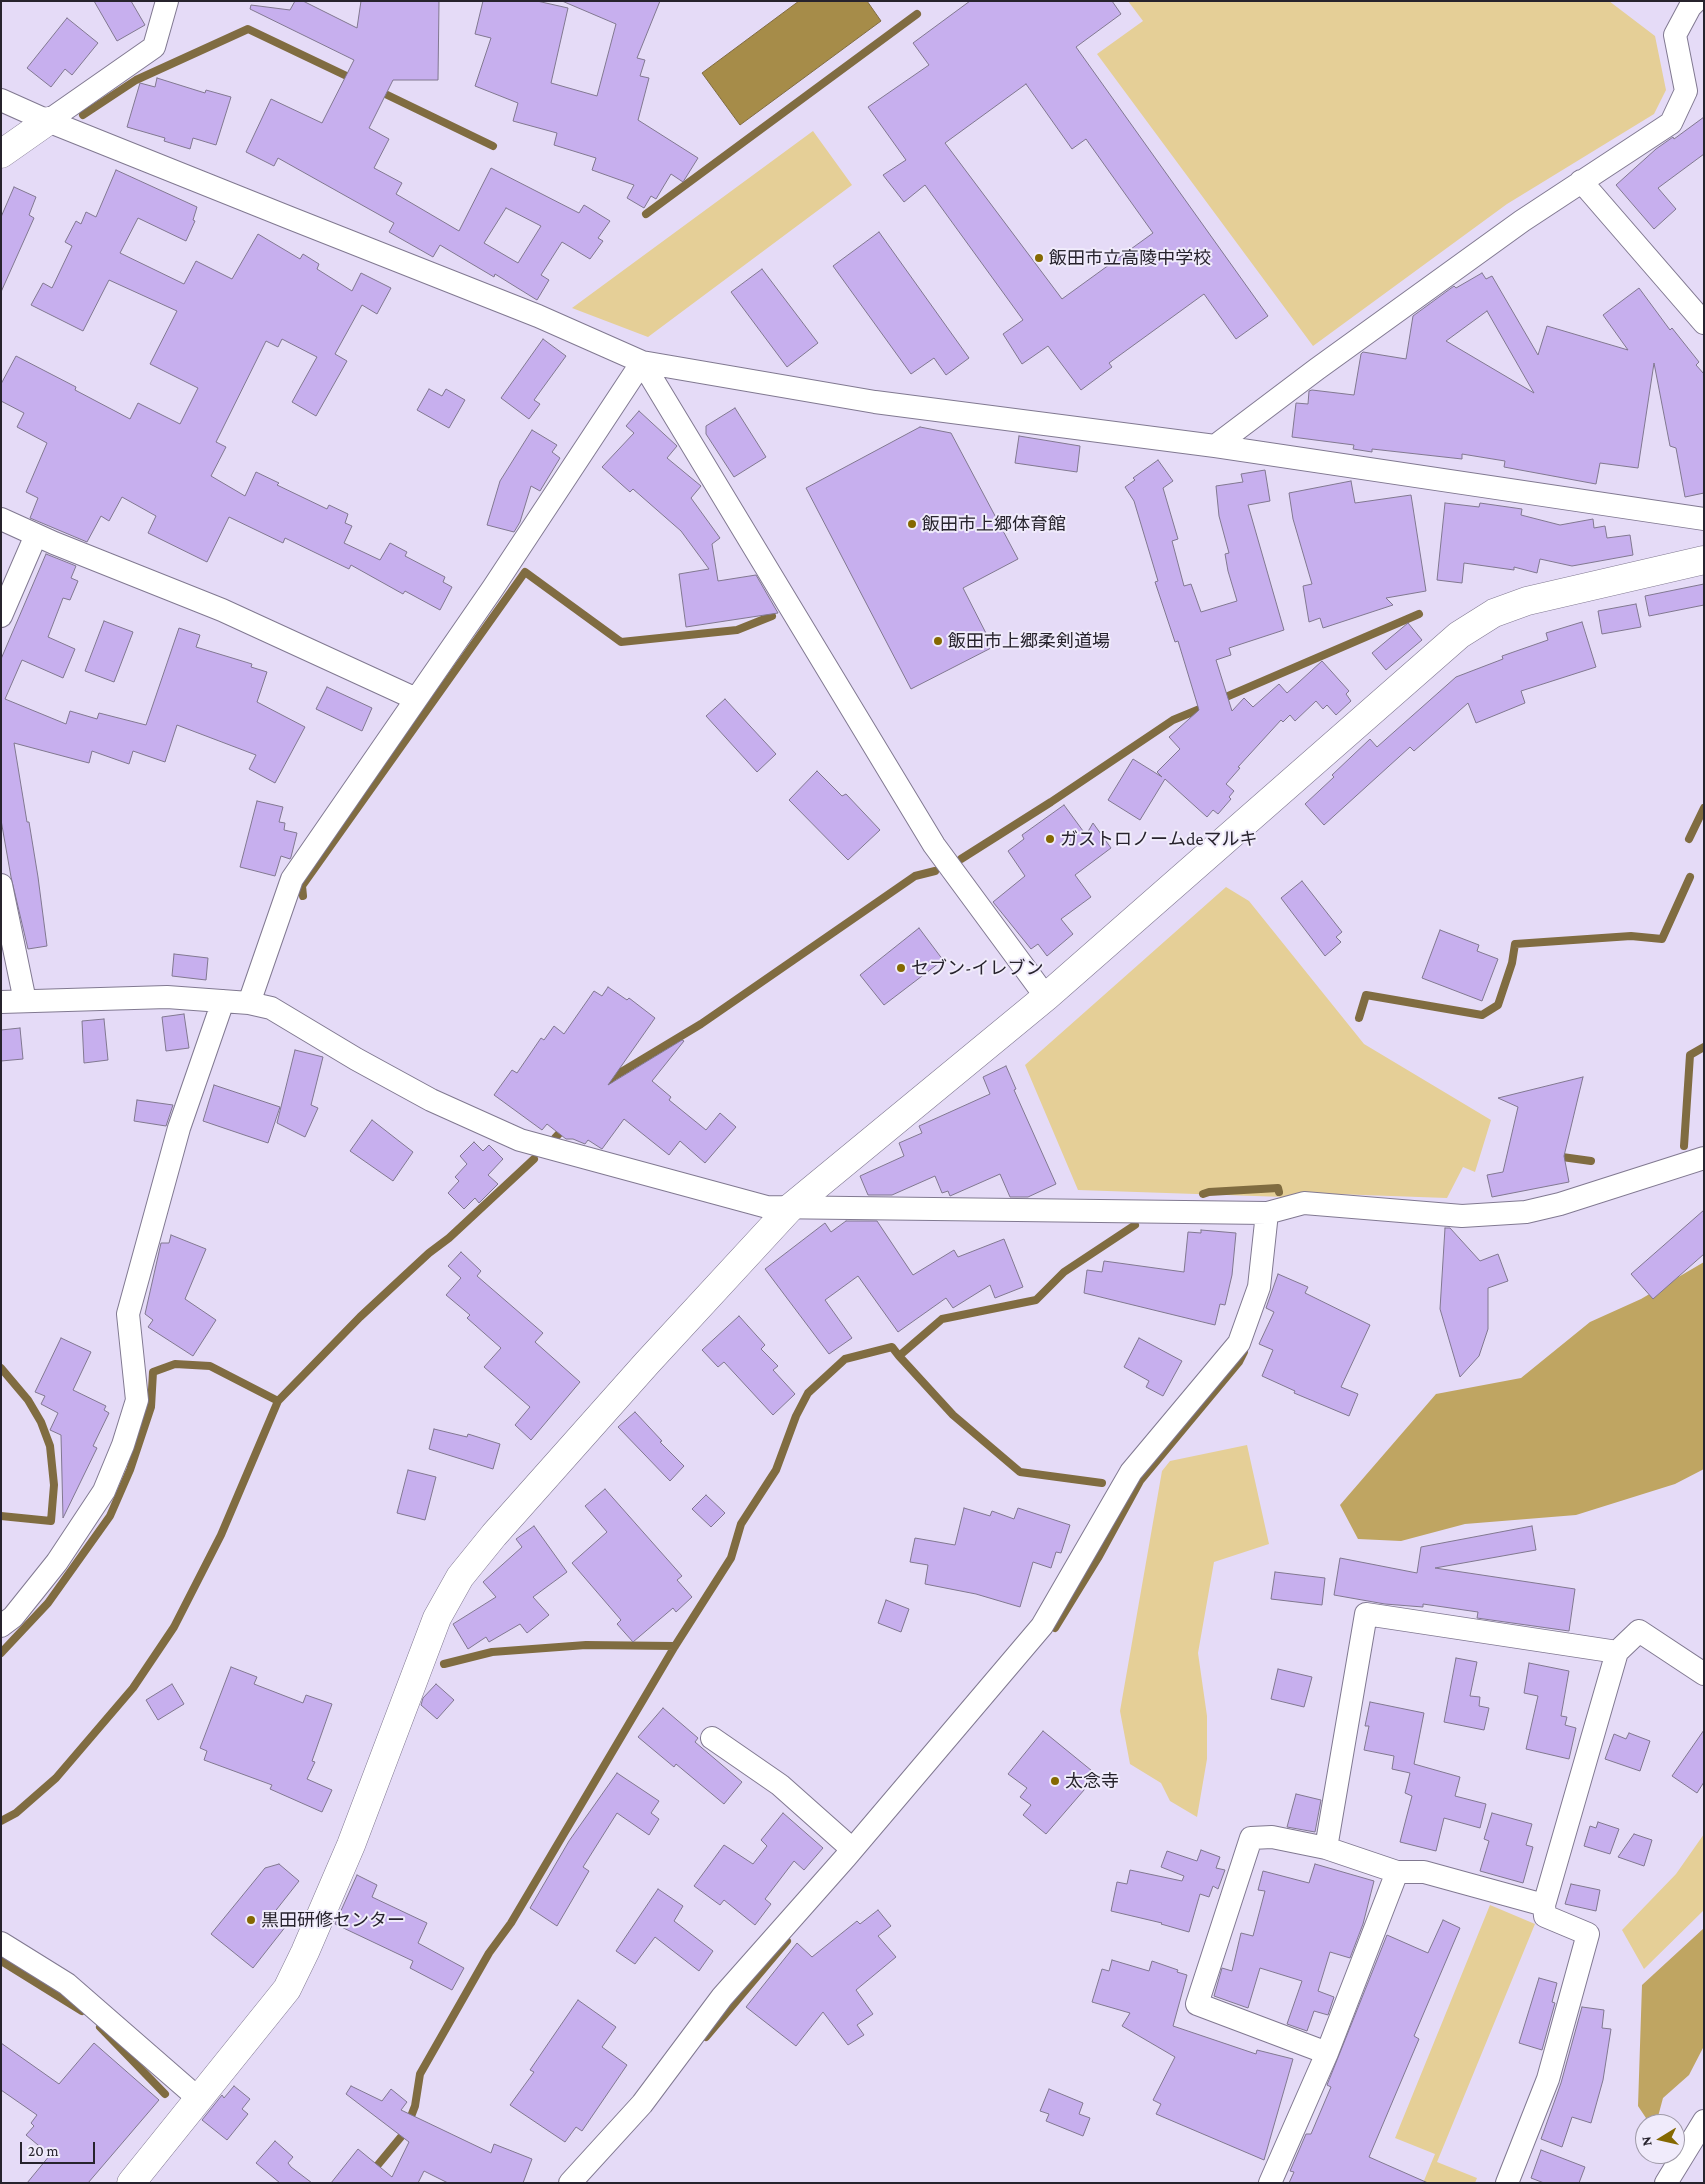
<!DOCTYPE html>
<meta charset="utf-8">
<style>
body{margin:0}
#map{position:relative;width:1705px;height:2184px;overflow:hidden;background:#e5dbf7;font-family:"Crimson Pro",serif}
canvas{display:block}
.frame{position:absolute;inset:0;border:2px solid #27232d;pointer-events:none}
.north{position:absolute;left:1635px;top:2114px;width:50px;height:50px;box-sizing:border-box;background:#f0ebfb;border:1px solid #a09ba9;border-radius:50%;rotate:261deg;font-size:14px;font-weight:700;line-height:20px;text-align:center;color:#27232d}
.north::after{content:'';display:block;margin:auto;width:18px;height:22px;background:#856801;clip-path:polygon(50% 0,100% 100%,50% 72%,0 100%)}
.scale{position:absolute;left:20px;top:2142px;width:75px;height:22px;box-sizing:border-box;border:2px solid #27232d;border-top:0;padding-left:6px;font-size:15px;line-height:18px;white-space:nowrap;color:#27232d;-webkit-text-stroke:4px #f0ebfb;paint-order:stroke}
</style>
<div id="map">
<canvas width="1705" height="2184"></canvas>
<div class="frame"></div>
<div class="north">N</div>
<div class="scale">20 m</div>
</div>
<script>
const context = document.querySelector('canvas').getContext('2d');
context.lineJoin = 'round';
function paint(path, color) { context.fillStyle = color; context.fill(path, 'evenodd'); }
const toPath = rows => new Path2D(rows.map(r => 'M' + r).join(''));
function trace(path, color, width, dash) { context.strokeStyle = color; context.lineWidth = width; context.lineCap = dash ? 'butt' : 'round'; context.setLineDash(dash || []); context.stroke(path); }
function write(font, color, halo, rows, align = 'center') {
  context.font = font + ' "Crimson Pro","Noto Sans JP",serif'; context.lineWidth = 4; context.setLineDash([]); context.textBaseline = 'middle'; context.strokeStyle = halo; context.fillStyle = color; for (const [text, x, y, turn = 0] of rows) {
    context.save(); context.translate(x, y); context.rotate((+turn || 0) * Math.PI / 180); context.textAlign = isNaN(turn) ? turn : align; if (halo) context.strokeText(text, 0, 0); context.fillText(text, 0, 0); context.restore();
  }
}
paint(toPath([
 [1128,1,1609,1,1655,36,1666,90,1654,114,1507,204,1313,346,1097,54,1143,21],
 [813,131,852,185,648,337,572,308],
 [1226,887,1249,901,1364,1044,1491,1120,1475,1172,1463,1167,1447,1198,1307,1193,1284,1197,1078,1190,1025,1065],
 [1247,1445,1269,1544,1214,1562,1198,1653,1207,1716,1207,1759,1197,1817,1170,1801,1161,1783,1130,1764,1120,1711,1162,1471,1170,1461],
 [1704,1834,1704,1910,1644,1969,1622,1930,1676,1874],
 [1490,1905,1535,1924,1437,2162,1477,2178,1475,2183,1423,2183,1435,2154,1395,2138]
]), '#e5cf97');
paint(toPath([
 [1704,1262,1704,1469,1675,1484,1576,1515,1465,1524,1401,1541,1358,1539,1340,1505,1436,1394,1521,1378,1590,1322,1641,1299],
 [1704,1928,1704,2046,1689,2075,1663,2098,1656,2124,1650,2124,1638,2106,1642,1985]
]), '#bfa562');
const water = toPath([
 [799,1,867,1,881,21,740,125,702,73,799,1]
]);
paint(water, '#a68c49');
trace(water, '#806c41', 1);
trace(toPath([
 [377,90,493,146],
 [83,115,136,80,248,29,355,80],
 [646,214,917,14],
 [1219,700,1419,614],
 [1689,839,1704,808],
 [961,859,1051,802,1173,720,1207,706],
 [303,896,302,886,525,572,621,642,737,630,772,616],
 [1359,1018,1366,995,1482,1015,1498,1005,1512,963,1515,944,1631,936,1662,939,1690,877],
 [608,1082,613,1077,701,1024,915,876,935,871],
 [555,1138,566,1126],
 [1684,1146,1690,1055,1704,1047],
 [1555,1156,1591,1161],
 [1203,1194,1209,1192,1278,1188,1279,1192],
 [899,1356,953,1415,1020,1472,1102,1483],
 [1,1368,28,1400,41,1422,50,1446,54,1485,51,1521,1,1516],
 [1055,1628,1098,1558,1140,1481,1239,1362,1244,1352],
 [1,1653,48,1603,110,1516,130,1470,151,1407,153,1372,175,1364,210,1366,278,1401],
 [444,1664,492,1652,586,1645,675,1646],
 [1,1821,16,1813,56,1778,133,1688,174,1627,221,1535,278,1401,360,1317,402,1278,429,1253,449,1238,534,1159],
 [1,1961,82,2011],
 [100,2027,165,2094],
 [706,2037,787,1941],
 [372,2172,405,2132,415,2106,420,2074,489,1953,511,1923,675,1646,731,1558,741,1524,776,1470,796,1416,808,1393,845,1359,892,1347,899,1356,942,1319,1036,1300,1064,1272,1135,1225]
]), '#806c41', 8);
const building = toPath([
 [94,1,131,1,145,25,117,41,94,1],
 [295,1,303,1,357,28,361,1,439,1,438,80,393,80,369,128,389,139,374,168,402,183,396,194,459,231,491,168,579,213,584,205,610,221,598,238,603,241,590,259,562,242,541,275,549,280,537,300,495,274,494,277,440,245,433,257,389,232,394,223,278,158,274,166,246,152,271,99,322,123,354,60,250,9,251,5,290,10,295,1],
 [506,208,541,226,518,263,484,243,506,208],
 [483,1,537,1,568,8,551,83,597,96,616,24,562,1,660,1,637,58,645,60,640,76,649,78,638,120,698,158,683,182,671,174,656,199,651,196,644,208,627,198,634,185,592,170,596,158,554,145,557,133,513,121,518,103,475,86,491,38,475,34,483,1],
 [970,1,1112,1,1121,14,1076,47,1268,316,1236,339,1204,294,1109,363,1112,367,1081,390,1048,346,1022,364,1003,334,1023,320,925,185,904,202,883,175,906,160,868,107,929,65,913,43,970,1],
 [1026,84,1072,149,1086,139,1153,233,1062,299,945,143,1026,84],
 [67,18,98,43,72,75,65,69,51,87,27,68,67,18],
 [157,78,205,93,206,90,231,97,216,145,193,138,190,149,164,141,165,138,127,127,140,83,155,87,157,78],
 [1704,117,1704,154,1658,188,1676,209,1654,229,1616,185,1656,149,1673,137,1674,139,1704,117],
 [116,170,197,207,193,220,195,221,186,241,138,218,120,253,184,284,196,261,232,279,258,234,300,259,303,254,319,264,317,269,352,291,361,273,391,288,377,314,362,305,335,354,347,361,316,416,292,402,317,357,282,339,278,347,266,341,216,442,226,447,211,476,245,496,256,472,279,483,277,485,327,509,329,505,348,514,345,523,352,526,344,543,380,560,390,543,407,552,405,556,445,577,443,582,452,587,440,610,405,591,403,594,351,565,349,569,285,538,283,543,229,517,207,562,148,533,156,516,122,497,109,521,101,516,87,542,30,518,38,498,26,492,47,443,17,427,24,413,1,401,1,384,16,356,76,387,75,390,130,419,138,403,180,424,198,388,150,364,177,311,109,280,83,331,31,305,43,283,52,288,72,246,65,242,76,221,81,224,86,212,96,217,116,170],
 [14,187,36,197,29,215,34,218,1,292,1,217,14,187],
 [879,232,969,358,946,375,934,358,911,374,833,266,879,232],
 [762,269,818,343,787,367,731,292,762,269],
 [1482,273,1486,279,1492,276,1538,355,1547,326,1628,350,1603,315,1639,288,1670,330,1672,328,1699,362,1696,365,1704,374,1704,493,1685,497,1676,448,1670,446,1654,363,1638,468,1600,463,1596,484,1504,467,1505,461,1462,454,1462,459,1372,449,1372,452,1353,449,1354,445,1292,437,1296,403,1308,404,1309,391,1312,390,1354,395,1361,354,1363,352,1406,359,1413,316,1454,286,1456,288,1482,273],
 [1487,311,1534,393,1446,341,1487,311],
 [543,339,566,356,534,400,540,404,529,419,501,398,543,339],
 [429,389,442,396,446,389,465,400,449,428,417,410,429,389],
 [735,408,766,457,734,477,706,434,706,426,735,408],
 [639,411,677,446,667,458,701,486,691,498,720,538,712,544,718,581,756,575,778,613,686,627,679,574,709,569,681,531,633,489,630,492,602,467,634,433,626,426,639,411],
 [920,427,951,433,1018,559,963,588,993,647,911,689,806,488,920,427],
 [532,430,557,445,552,452,560,458,540,491,531,486,520,522,514,532,487,525,500,481,532,430],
 [1019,436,1080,446,1077,472,1015,463,1019,436],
 [1158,460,1173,481,1163,488,1178,539,1172,541,1184,586,1191,584,1201,612,1237,601,1228,571,1225,554,1229,553,1219,516,1216,486,1243,482,1241,474,1265,470,1270,501,1248,505,1284,630,1229,648,1231,655,1216,660,1232,711,1244,698,1253,707,1279,684,1287,693,1322,661,1349,691,1346,694,1351,701,1336,715,1327,705,1323,709,1316,701,1295,721,1290,715,1283,722,1281,720,1238,767,1240,768,1226,784,1234,791,1229,797,1231,799,1218,814,1213,810,1207,817,1165,779,1140,820,1108,800,1133,759,1162,777,1157,772,1180,749,1169,737,1199,710,1178,641,1175,642,1155,582,1158,581,1134,501,1125,487,1135,480,1133,478,1158,460],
 [1351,481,1355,503,1411,495,1426,591,1386,598,1393,605,1323,628,1320,618,1309,622,1303,586,1312,584,1293,519,1289,493,1351,481],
 [1445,503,1479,507,1480,503,1522,509,1521,515,1560,525,1593,519,1594,528,1605,526,1607,538,1630,535,1633,555,1572,566,1540,559,1537,573,1514,567,1514,570,1464,563,1462,583,1437,580,1445,503],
 [46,554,76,566,71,578,78,581,70,600,63,598,48,637,75,649,63,678,22,660,5,699,66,724,70,711,97,719,99,713,146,725,179,628,200,635,196,647,252,664,251,667,267,672,257,702,305,727,275,783,249,769,256,755,177,725,165,762,133,751,129,764,92,751,89,763,14,743,27,822,29,822,38,877,47,946,28,949,11,877,1,820,1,659,46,554],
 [1704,584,1704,605,1649,616,1645,596,1704,584],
 [1636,604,1641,627,1602,634,1598,611,1636,604],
 [104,621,133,632,114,682,85,671,104,621],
 [1582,622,1596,667,1521,691,1525,703,1476,723,1468,703,1414,751,1410,747,1324,825,1305,804,1334,777,1332,775,1370,739,1377,747,1456,677,1503,659,1502,656,1548,640,1546,633,1582,622],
 [1408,623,1422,640,1386,670,1372,653,1408,623],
 [327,687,372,708,362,731,316,709,327,687],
 [725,699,776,754,757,772,706,716,725,699],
 [817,771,842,796,846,794,880,830,848,860,789,800,817,771],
 [257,801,283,807,279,822,285,823,284,830,297,833,291,857,290,859,281,856,275,876,240,867,257,801],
 [1064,805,1086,835,1093,823,1111,848,1075,875,1091,897,1061,919,1073,934,1047,956,1038,944,1031,949,993,902,1025,876,1008,851,1024,839,1022,835,1064,805],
 [1302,881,1342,932,1336,937,1341,942,1325,956,1281,898,1302,881],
 [919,928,943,960,884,1005,860,975,919,928],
 [1440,930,1479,945,1477,951,1498,959,1482,1001,1422,978,1440,930],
 [174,954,208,958,206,980,172,976,174,954],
 [608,987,627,1000,629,998,655,1018,608,1085,682,1040,684,1041,652,1081,671,1097,669,1100,706,1130,720,1113,736,1127,705,1163,680,1141,669,1155,624,1119,602,1149,588,1140,585,1144,573,1139,566,1139,547,1124,542,1130,494,1095,512,1070,517,1073,541,1038,544,1040,554,1026,564,1034,594,991,602,996,608,987],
 [184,1014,189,1048,166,1051,162,1017,184,1014],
 [104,1019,108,1060,84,1063,82,1021,104,1019],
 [20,1028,23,1059,1,1061,1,1030,20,1028],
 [295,1050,323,1057,311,1105,318,1108,305,1137,277,1123,295,1050],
 [1006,1066,1016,1089,1014,1090,1056,1184,1028,1197,1010,1197,1000,1174,950,1196,948,1191,942,1193,935,1176,892,1195,868,1195,860,1176,904,1156,899,1143,922,1133,919,1126,990,1094,983,1077,1006,1066],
 [1583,1077,1564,1156,1569,1182,1492,1197,1487,1175,1503,1172,1518,1107,1498,1098,1583,1077],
 [214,1085,280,1107,268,1143,203,1121,214,1085],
 [137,1100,173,1105,166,1126,134,1121,137,1100],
 [372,1120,413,1152,393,1181,350,1151,372,1120],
 [474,1142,483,1151,489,1145,503,1159,488,1175,498,1184,479,1203,475,1198,464,1209,448,1193,459,1181,455,1177,467,1164,460,1156,474,1142],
 [1704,1210,1704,1254,1653,1299,1631,1274,1704,1210],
 [846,1221,877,1221,913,1275,954,1250,958,1257,1004,1239,1023,1287,995,1298,990,1285,953,1308,946,1298,898,1332,858,1276,825,1300,852,1338,829,1354,765,1269,825,1223,831,1232,846,1221],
 [1445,1228,1450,1228,1480,1261,1498,1254,1508,1281,1488,1288,1488,1329,1479,1356,1460,1377,1440,1309,1445,1228],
 [1201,1230,1236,1233,1232,1275,1225,1305,1220,1304,1215,1325,1084,1293,1087,1270,1102,1272,1104,1261,1184,1272,1188,1232,1201,1233,1201,1230],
 [171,1235,206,1249,185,1299,216,1320,193,1356,148,1327,153,1320,145,1314,161,1243,169,1243,171,1235],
 [461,1252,481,1271,477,1276,543,1333,535,1342,580,1382,531,1440,515,1425,530,1407,484,1367,501,1348,467,1318,470,1315,446,1295,461,1278,448,1266,461,1252],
 [1278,1274,1308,1287,1305,1293,1370,1325,1341,1387,1358,1394,1349,1416,1294,1393,1295,1391,1262,1376,1273,1350,1259,1344,1274,1312,1266,1308,1278,1274],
 [739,1316,765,1345,761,1349,778,1366,773,1370,795,1394,773,1415,724,1362,718,1367,702,1350,739,1316],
 [61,1338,91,1352,73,1390,106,1406,104,1410,109,1413,93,1446,97,1448,63,1518,61,1435,50,1430,58,1413,41,1404,45,1396,35,1392,61,1338],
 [1139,1338,1182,1361,1163,1396,1146,1387,1149,1381,1124,1367,1139,1338],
 [635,1412,662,1441,660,1442,684,1466,670,1481,618,1427,635,1412],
 [434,1429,467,1437,468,1434,500,1444,493,1469,429,1449,434,1429],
 [408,1470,436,1477,425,1520,397,1513,408,1470],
 [605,1489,682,1576,677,1580,692,1597,676,1612,673,1608,633,1642,617,1624,621,1620,572,1563,607,1532,585,1506,605,1489],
 [706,1495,725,1513,711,1527,692,1509,706,1495],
 [964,1508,990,1516,992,1511,1014,1519,1018,1508,1070,1525,1061,1553,1056,1552,1051,1568,1033,1562,1020,1607,976,1594,925,1584,928,1565,910,1562,915,1538,955,1545,964,1508],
 [534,1526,567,1572,533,1597,549,1615,527,1633,520,1624,489,1642,486,1637,468,1649,453,1624,496,1597,483,1582,522,1547,516,1539,534,1526],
 [1532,1526,1536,1550,1435,1568,1575,1589,1569,1631,1477,1618,1478,1612,1423,1604,1423,1607,1385,1604,1334,1595,1340,1558,1417,1573,1421,1547,1532,1526],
 [1275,1572,1325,1578,1322,1605,1271,1599,1275,1572],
 [886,1600,909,1609,901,1632,878,1623,886,1600],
 [1456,1658,1477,1662,1470,1696,1480,1697,1479,1706,1489,1708,1484,1730,1444,1722,1456,1658],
 [1529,1663,1569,1671,1561,1716,1567,1717,1565,1725,1576,1728,1569,1759,1526,1749,1538,1696,1524,1693,1529,1663],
 [231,1667,257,1677,254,1684,303,1703,306,1695,332,1704,312,1761,315,1762,307,1779,332,1790,322,1812,270,1789,272,1785,204,1760,207,1751,200,1748,231,1667],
 [1278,1669,1312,1677,1304,1707,1271,1699,1278,1669],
 [172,1684,184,1704,158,1720,146,1700,172,1684],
 [436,1684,454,1700,437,1719,421,1705,423,1698,436,1684],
 [1370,1702,1424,1713,1414,1764,1460,1777,1455,1796,1486,1804,1480,1828,1444,1818,1436,1851,1400,1842,1412,1796,1405,1793,1410,1773,1392,1769,1394,1756,1364,1750,1369,1726,1365,1726,1370,1702],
 [663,1708,698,1738,695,1742,742,1782,724,1804,676,1764,674,1767,638,1737,663,1708],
 [1704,1730,1704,1782,1697,1793,1672,1776,1704,1730],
 [1043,1731,1097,1775,1046,1834,1023,1815,1031,1805,1020,1797,1027,1788,1008,1774,1043,1731],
 [1629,1733,1650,1741,1640,1771,1605,1759,1614,1734,1626,1739,1629,1733],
 [617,1773,659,1801,651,1813,659,1819,649,1835,617,1813,583,1867,589,1871,557,1926,530,1908,569,1841,617,1773],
 [1296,1794,1321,1800,1315,1832,1287,1827,1296,1794],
 [783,1813,823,1848,804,1870,794,1861,765,1899,771,1904,755,1925,724,1900,720,1905,694,1886,724,1845,753,1864,767,1846,761,1840,783,1813],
 [1492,1813,1532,1824,1526,1845,1533,1847,1523,1883,1480,1871,1489,1841,1484,1839,1492,1813],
 [1598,1822,1619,1829,1610,1854,1584,1846,1590,1826,1596,1828,1598,1822],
 [1634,1834,1652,1840,1644,1866,1618,1857,1634,1834],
 [1201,1850,1220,1857,1216,1868,1225,1870,1218,1889,1213,1886,1209,1897,1200,1894,1189,1932,1161,1924,1162,1923,1111,1911,1117,1882,1127,1884,1130,1870,1182,1881,1184,1876,1161,1867,1167,1851,1197,1861,1201,1850],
 [279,1864,299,1881,273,1914,286,1926,253,1968,211,1934,265,1868,279,1864],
 [1315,1864,1374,1881,1363,1924,1350,1958,1330,1952,1318,1991,1334,1997,1328,2015,1314,2011,1307,2031,1287,2024,1302,1981,1260,1968,1248,2008,1214,1996,1222,1968,1232,1971,1241,1933,1253,1936,1265,1891,1258,1890,1263,1871,1309,1883,1315,1864],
 [357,1875,377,1885,372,1897,427,1923,418,1943,464,1968,452,1990,410,1968,413,1961,335,1924,357,1875],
 [1571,1884,1600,1890,1596,1911,1565,1904,1571,1884],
 [658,1889,683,1906,674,1921,713,1951,699,1971,655,1937,635,1964,616,1951,658,1889],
 [878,1910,891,1926,878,1936,896,1957,856,1990,873,2014,857,2025,864,2035,848,2045,823,2012,796,2046,746,2007,797,1943,812,1957,857,1921,860,1924,878,1910],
 [1443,1920,1460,1928,1414,2036,1419,2039,1369,2157,1428,2183,1289,2183,1294,2172,1290,2171,1306,2134,1311,2134,1331,2087,1327,2085,1387,1935,1428,1953,1443,1920],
 [1112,1960,1149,1971,1152,1961,1178,1970,1177,1972,1187,1975,1173,2026,1256,2054,1257,2050,1293,2059,1264,2160,1156,2114,1161,2104,1153,2100,1175,2057,1122,2026,1130,2013,1092,2002,1102,1969,1109,1971,1112,1960],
 [1539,1978,1557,1983,1552,2002,1555,2003,1542,2050,1519,2043,1539,1978],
 [578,2000,616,2027,602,2047,627,2065,582,2131,576,2127,565,2142,510,2105,534,2072,530,2070,578,2000],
 [1582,2007,1604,2010,1602,2028,1611,2029,1603,2080,1591,2123,1572,2117,1562,2147,1541,2139,1561,2083,1582,2007],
 [1,2043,59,2084,94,2043,159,2100,88,2183,27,2183,50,2155,26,2135,34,2126,31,2123,37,2115,1,2090,1,2043],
 [234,2086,250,2099,242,2109,248,2114,227,2140,202,2120,222,2095,224,2098,234,2086],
 [351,2086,382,2101,391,2089,407,2102,401,2110,491,2153,494,2144,532,2159,523,2183,448,2183,424,2171,418,2183,331,2183,358,2149,392,2177,409,2142,346,2094,351,2086],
 [1049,2089,1083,2103,1079,2114,1090,2118,1083,2136,1046,2121,1049,2114,1040,2111,1049,2089],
 [275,2141,293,2157,288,2163,291,2167,312,2183,280,2183,256,2163,275,2141],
 [1541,2150,1585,2167,1579,2183,1544,2183,1531,2178,1541,2150]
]);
paint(building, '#c7afee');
trace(building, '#817890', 1);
const street = toPath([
 [1,100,48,121,290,218,538,316,642,362,875,402,1215,446,1704,519],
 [48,121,154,47,167,1],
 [1581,181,1704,323],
 [642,362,934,845,1046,997],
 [1215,446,1317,369,1522,221,1671,123,1686,91,1675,35,1690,7,1696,1],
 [1,519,54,543,222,610,416,699],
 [1,616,36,535],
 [1,885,25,1001],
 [1,1002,167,997,249,1003,271,1008,356,1059,431,1100,520,1140,767,1207,1267,1213,1304,1203,1462,1216,1526,1212,1560,1204,1704,1158],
 [249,1003,292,879,493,588,642,362],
 [1,1626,13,1617,57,1562,104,1491,123,1445,137,1400,128,1314,179,1128,223,1001],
 [712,1738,780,1785,852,1849],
 [1326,1848,1366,1614,1617,1652],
 [1,1943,67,1984,199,2099],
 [1327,2053,1197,2004,1251,1838,1272,1837,1326,1848,1397,1872],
 [570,2183,642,2104,722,1997,846,1857,1042,1626,1131,1472,1239,1343,1259,1287,1267,1213],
 [1270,2183,1327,2053,1397,1872,1424,1872,1544,1905],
 [1507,2183,1548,2079,1588,1934,1545,1916,1544,1905,1617,1652,1639,1631,1704,1674],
 [1666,2183,1704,2121]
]);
const secondary = toPath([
 [1,154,48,121],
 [131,2183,287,1989,305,1952,351,1845,437,1618,460,1577,494,1535,647,1363,791,1207,1046,997,1459,635,1494,613,1527,601,1704,560]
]);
trace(street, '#817991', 24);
trace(secondary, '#817991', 29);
trace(street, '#fff', 22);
trace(secondary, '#fff', 28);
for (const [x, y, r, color] of [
 [1039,258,5,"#856801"],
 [912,524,5,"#856801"],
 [938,641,5,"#856801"],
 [1050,839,5,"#856801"],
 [901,968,5,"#856801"],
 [1055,1781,5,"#856801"],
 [251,1920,5,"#856801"]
]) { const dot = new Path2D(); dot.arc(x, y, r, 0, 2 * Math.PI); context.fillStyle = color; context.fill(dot); trace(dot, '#f0ebfb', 2); }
write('18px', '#27232d', '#f0ebfb', [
 ["飯田市立高陵中学校",1049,258],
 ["飯田市上郷体育館",922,524],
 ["飯田市上郷柔剣道場",948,641],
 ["ガストロノームdeマルキ",1060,839],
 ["セブン-イレブン",911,968],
 ["太念寺",1065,1781],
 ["黒田研修センター",261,1920]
], 'left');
</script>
